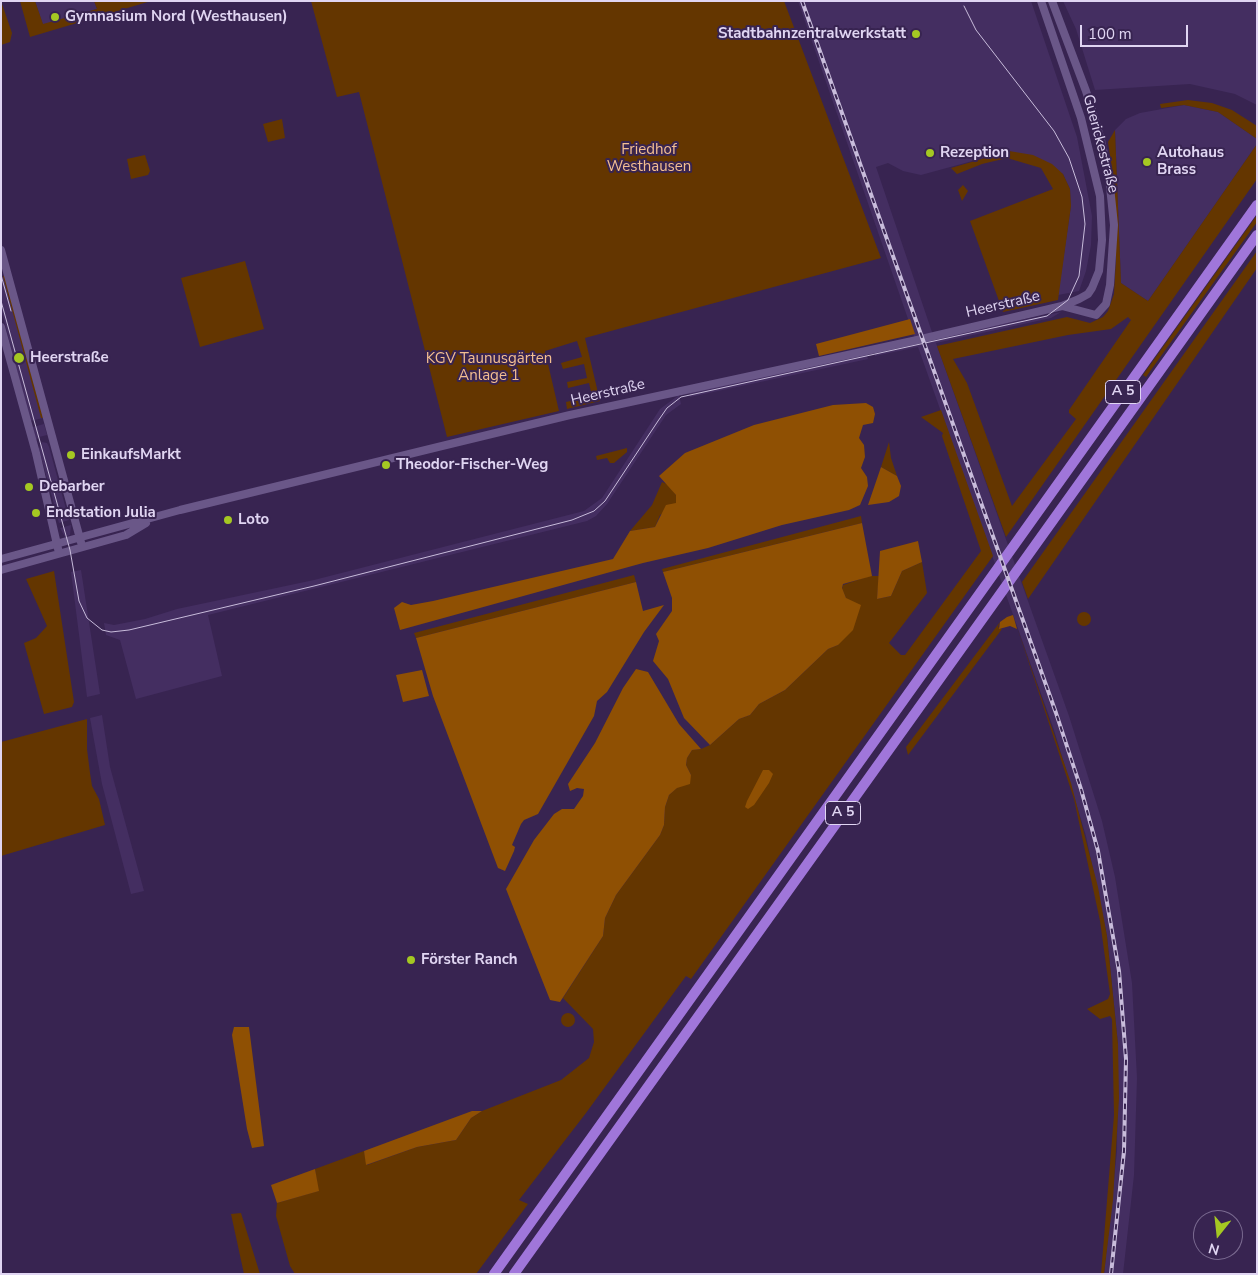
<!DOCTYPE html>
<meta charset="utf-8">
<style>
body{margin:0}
#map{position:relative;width:1258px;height:1275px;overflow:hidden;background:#382451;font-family:"Nunito Sans",sans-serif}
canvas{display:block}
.frame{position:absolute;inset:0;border:2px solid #e0d5f2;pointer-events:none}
.north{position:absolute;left:1193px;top:1210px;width:50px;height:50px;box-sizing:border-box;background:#382451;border:1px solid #7b6b91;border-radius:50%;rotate:196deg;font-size:14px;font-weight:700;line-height:20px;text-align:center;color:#e0d5f2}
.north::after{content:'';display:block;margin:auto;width:18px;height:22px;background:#a5c822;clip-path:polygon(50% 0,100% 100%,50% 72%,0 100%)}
.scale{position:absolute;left:1080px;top:25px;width:108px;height:22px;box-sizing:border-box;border:2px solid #e0d5f2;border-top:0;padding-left:6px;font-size:15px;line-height:18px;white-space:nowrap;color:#e0d5f2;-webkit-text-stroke:4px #382451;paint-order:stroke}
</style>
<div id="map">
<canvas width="1258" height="1275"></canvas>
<div class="frame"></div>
<div class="north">N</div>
<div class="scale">100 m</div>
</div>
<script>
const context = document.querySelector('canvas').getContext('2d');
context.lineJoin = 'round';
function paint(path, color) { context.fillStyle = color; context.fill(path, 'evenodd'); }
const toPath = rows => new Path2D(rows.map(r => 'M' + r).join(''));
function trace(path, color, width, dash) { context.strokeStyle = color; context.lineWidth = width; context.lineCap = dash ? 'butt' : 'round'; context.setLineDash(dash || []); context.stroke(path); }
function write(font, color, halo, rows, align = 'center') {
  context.font = font + ' "Nunito Sans",sans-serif'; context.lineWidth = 4; context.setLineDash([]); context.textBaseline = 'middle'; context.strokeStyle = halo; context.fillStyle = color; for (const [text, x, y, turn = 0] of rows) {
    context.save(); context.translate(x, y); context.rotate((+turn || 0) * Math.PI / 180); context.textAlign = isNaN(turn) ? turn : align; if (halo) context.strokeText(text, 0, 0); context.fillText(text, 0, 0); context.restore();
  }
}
paint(toPath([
 [35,1,94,1,97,9,43,25],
 [798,1,1031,1,1077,137,1092,216,1091,245,1086,271,1079,291,1058,295,1071,206,1070,189,1063,174,1009,151,921,175,903,171,888,163,876,167,934,338,1061,312,1051,318,936,343,1069,716,1102,821,1115,877,1132,983,1137,1078,1134,1175,1123,1274,1104,1274,1117,1151,1118,1044,1107,936,1086,836,1054,730,918,347,875,356,875,352,916,342],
 [1063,1,1257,1,1257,105,1235,94,1190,84,1095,90,1076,29],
 [1184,105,1218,112,1257,139,1257,144,1148,301,1121,283,1115,130,1126,119,1140,113],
 [5,276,43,418,30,421,1,309,1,277],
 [866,353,868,359,690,397,690,391],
 [679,395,681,404,666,415,607,504,596,516,587,521,208,615,222,676,136,699,120,640,106,635,104,623,114,625,145,619,177,609,314,580,584,511,602,498,660,409],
 [44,424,47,435,39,437,36,440,33,427],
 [42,442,47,443,49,447,69,520,59,523,39,449],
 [71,525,70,535,65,537,60,528],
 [81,570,100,694,87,697,71,572],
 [102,715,110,767,144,891,131,894,102,784,90,718]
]), '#442e61');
paint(toPath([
 [1,1,12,33,10,42,1,45],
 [20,1,35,1,43,24,97,9,94,1,151,1,30,37],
 [311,1,784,1,881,258,585,338,600,401,567,409,566,402,592,396,589,383,568,388,567,382,587,378,584,364,563,369,561,363,582,357,577,341,545,351,559,411,447,437,359,92,337,97],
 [1188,100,1212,103,1232,110,1257,126,1257,139,1218,112,1184,105,1161,108,1160,104],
 [282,119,285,138,268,142,263,124],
 [1115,130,1121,283,1148,301,1257,144,1257,179,1006,537,937,346,1067,317,1090,323,1103,317,1108,311,1114,294,1116,259,1113,175,1108,142],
 [1128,317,1131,320,1069,410,1069,413,1076,419,1012,506,967,383,953,359,1068,335,1111,329],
 [1009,151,1033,155,1052,164,1063,174,1070,189,1071,206,1058,300,1003,312,970,221,1053,189,1041,168,1007,158,982,164,957,174,951,168],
 [145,155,150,171,148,175,131,179,127,159],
 [963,185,968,191,962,201,958,190],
 [1257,215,1257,222,1146,377,1143,375],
 [1257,251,1257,268,1028,599,1022,582],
 [245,261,264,329,200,347,181,278],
 [3,276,5,276,43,418,41,418],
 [941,410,993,556,691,979,686,976,586,1113,519,1200,528,1204,476,1274,295,1274,290,1266,276,1216,277,1203,318,1191,315,1169,364,1151,367,1165,417,1147,456,1140,471,1118,482,1111,561,1080,589,1058,594,1042,593,1029,563,998,603,936,605,918,616,895,660,835,664,825,665,807,669,795,691,775,686,765,687,758,692,750,701,749,710,745,739,719,750,715,759,704,785,690,828,649,838,645,846,598,842,589,843,585,869,576,879,576,877,599,891,596,902,571,922,562,927,593,889,643,901,655,905,655,981,551,942,436,943,433,921,417],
 [889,442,891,458,897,476,881,467],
 [627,448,627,452,614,463,610,463,607,458,597,460,596,456],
 [662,482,669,485,676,495,677,504,660,515,655,527,630,531,652,505],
 [861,516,862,523,663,572,662,569],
 [54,571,74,702,72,707,44,714,24,643,36,638,47,626,26,579],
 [634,575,636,582,416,638,414,633],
 '1077 619a7 7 0 1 1 14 0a7 7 0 1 1-14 0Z',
 [1000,622,998,627,1002,629,908,755,906,747],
 [1017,627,1071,783,1098,887,1107,936,1118,1044,1119,1098,1113,1200,1104,1274,1101,1274,1114,1115,1112,1019,1110,1016,1100,1019,1087,1009,1108,999,1110,994,1100,921,1074,799],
 [87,719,87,749,90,773,92,786,99,799,105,825,1,856,1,742],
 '561 1020a7 7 0 1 1 14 0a7 7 0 1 1-14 0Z',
 [241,1213,260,1274,244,1274,231,1214]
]), '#643600');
paint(toPath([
 [910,319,915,334,819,356,816,344],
 [866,403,873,407,875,414,873,423,863,425,859,438,864,445,865,457,861,468,867,477,868,486,860,505,849,510,782,525,708,548,643,563,400,630,394,608,402,602,411,605,433,601,613,559,630,531,655,527,666,505,676,503,676,495,659,476,685,453,754,425,833,405],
 [881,467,897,476,901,486,899,496,889,502,868,505],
 [862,523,872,576,843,584,842,588,846,598,861,605,853,630,838,645,828,649,785,690,759,704,750,715,739,719,710,745,684,718,668,679,653,661,659,641,656,634,672,611,672,598,663,572],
 [918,541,922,562,902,571,891,596,877,599,880,551],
 [636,582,643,611,664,605,644,632,607,692,597,701,594,716,538,814,524,820,521,824,512,845,515,847,514,851,505,871,498,868,433,696,416,638],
 [1013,615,1017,629,1010,626,999,629,1000,622,1007,617],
 [636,669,648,672,679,724,701,749,692,750,687,758,686,765,691,775,690,784,677,788,669,795,665,807,664,825,660,835,616,895,605,918,603,936,560,1002,550,1000,506,889,534,840,554,814,562,809,574,809,583,796,584,789,577,788,570,791,568,784,595,743,623,688],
 [422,670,429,696,403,702,396,675],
 [763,770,769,770,773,774,769,783,754,805,748,809,745,807,747,801],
 [234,1027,249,1027,264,1146,252,1148,247,1129,232,1035],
 [472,1111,482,1111,471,1118,456,1140,417,1147,366,1165,364,1151],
 [315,1169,319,1191,277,1203,271,1185]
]), '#8f5003');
trace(toPath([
 [1052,1,1086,91,1101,140,1109,177,1114,225,1110,285,1106,304,1096,315,1062,306],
 [1,250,82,546],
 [1,327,36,453,59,553],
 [1,559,180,510,442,446,570,415,917,340,1062,306,1079,299,1088,294,1092,288,1099,271,1102,240,1100,196,1081,118,1041,1],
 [1,570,126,535,146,523]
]), '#6a5788', 8);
trace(toPath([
 [494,1274,1257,205],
 [514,1274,1257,235]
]), '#a076da', 10);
trace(toPath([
 [1,275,11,311],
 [1,301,70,550,79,601,87,618,102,630,111,632,129,630,314,586,572,520,594,511,605,501,658,421,667,408,681,397,1047,316,1068,300,1079,276,1085,224,1082,197,1069,158,1054,131,976,30,964,6]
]), '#c8bcdb', 1);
const rail = toPath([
 [802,1,1056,713,1081,789,1098,851,1119,971,1126,1059,1124,1151,1111,1274]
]);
trace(rail, '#c8bcdb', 4);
trace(rail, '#382451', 2, [5.5]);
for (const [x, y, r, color] of [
 [55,17,5,"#a5c822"],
 [916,34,5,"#a5c822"],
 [930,153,5,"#a5c822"],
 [1147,162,5,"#a5c822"],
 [19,358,6,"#a5c822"],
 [71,455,5,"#a5c822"],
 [386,465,5,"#a5c822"],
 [29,487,5,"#a5c822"],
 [36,513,5,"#a5c822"],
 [228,520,5,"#a5c822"],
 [411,960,5,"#a5c822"]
]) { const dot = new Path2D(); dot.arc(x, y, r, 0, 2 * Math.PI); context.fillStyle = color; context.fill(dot); trace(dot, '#382451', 2); }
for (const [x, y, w] of [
 [1123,392,35],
 [843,813,35]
]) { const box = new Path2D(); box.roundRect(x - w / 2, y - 11.5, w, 23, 4); context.fillStyle = '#382451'; context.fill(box); trace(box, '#e0d5f2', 1); }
write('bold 14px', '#e0d5f2', null, [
 ["A 5",1123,392],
 ["A 5",843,813]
]);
write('bold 15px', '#e0d5f2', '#382451', [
 ["Gymnasium Nord (Westhausen)",65,17],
 ["Stadtbahnzentralwerkstatt",906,34,"right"],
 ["Rezeption",940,153],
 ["Autohaus",1157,153],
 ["Brass",1157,170],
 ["Heerstraße",30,358],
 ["EinkaufsMarkt",81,455],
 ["Theodor-Fischer-Weg",396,465],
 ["Debarber",39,487],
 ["Endstation Julia",46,513],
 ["Loto",238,520],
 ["Förster Ranch",421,960]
], 'left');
write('15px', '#e0d5f2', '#382451', [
 ["Guerickestraße",1100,144,75],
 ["Heerstraße",1003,305,-13],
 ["Heerstraße",608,393,-13]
]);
write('15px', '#f4bf91', '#382451', [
 ["Friedhof",649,150],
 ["Westhausen",649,167],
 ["KGV Taunusgärten",489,359],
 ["Anlage 1",489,376]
]);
</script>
